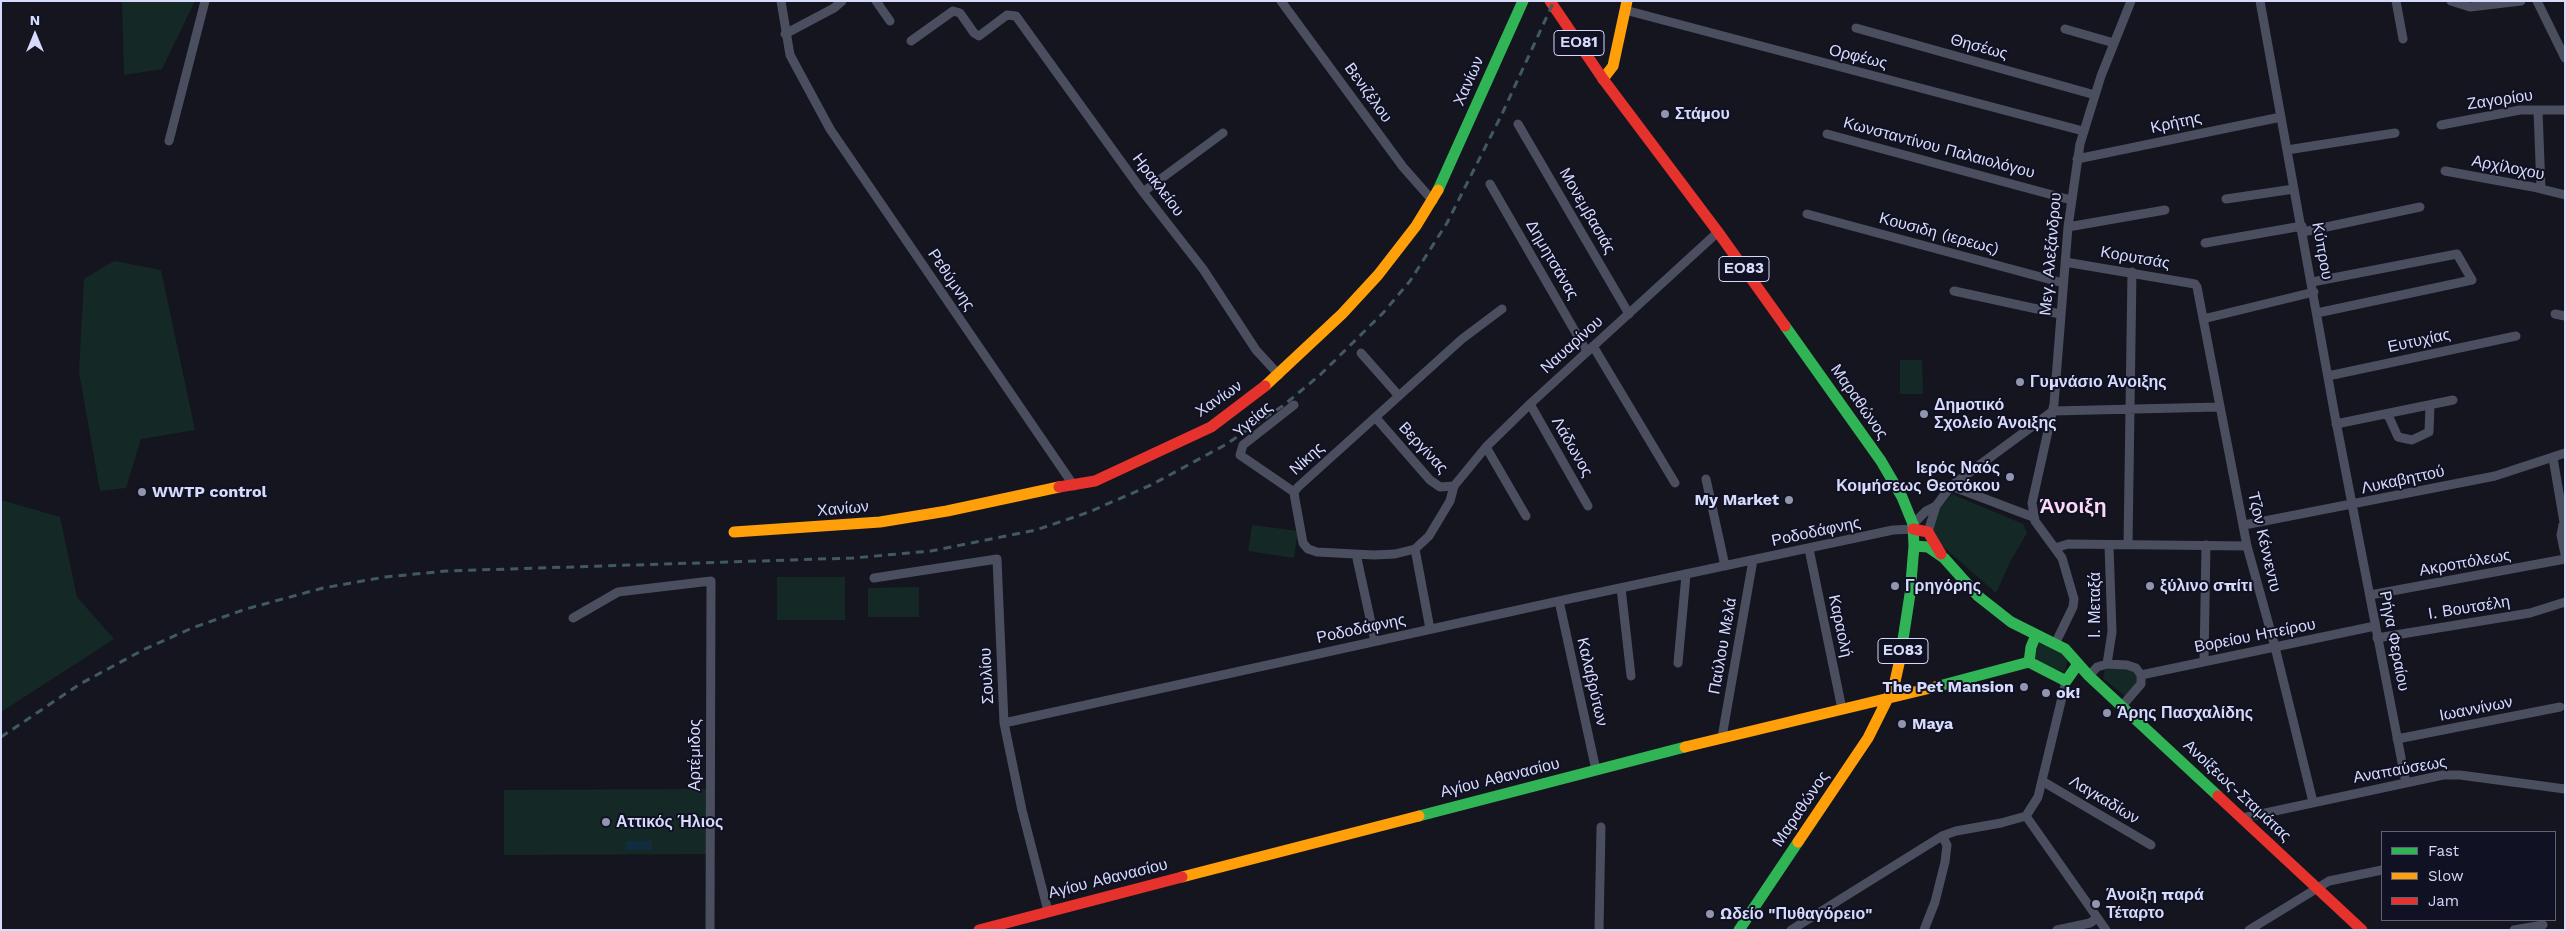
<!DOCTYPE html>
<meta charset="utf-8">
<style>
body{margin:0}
#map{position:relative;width:2566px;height:931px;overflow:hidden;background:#14151f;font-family:"Work Sans",sans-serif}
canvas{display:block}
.frame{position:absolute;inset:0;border:2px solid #d6dafb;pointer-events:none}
.legend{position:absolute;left:2381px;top:831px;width:175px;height:90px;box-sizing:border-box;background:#101123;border:1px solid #5f6179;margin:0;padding:6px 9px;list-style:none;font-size:15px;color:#d6dafb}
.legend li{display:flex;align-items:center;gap:10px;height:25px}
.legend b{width:25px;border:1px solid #5f6179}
.north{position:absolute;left:10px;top:10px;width:50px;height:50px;-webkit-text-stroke:4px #101123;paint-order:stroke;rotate:0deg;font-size:14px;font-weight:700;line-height:20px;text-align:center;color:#d6dafb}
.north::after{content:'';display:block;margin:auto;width:18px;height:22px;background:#d6dafb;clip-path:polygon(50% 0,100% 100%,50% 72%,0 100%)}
</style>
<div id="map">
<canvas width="2566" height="931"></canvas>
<div class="frame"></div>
<ul class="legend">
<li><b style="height:6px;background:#30b455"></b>Fast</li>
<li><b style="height:6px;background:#ff9f0a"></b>Slow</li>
<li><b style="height:6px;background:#e5322d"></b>Jam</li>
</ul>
<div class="north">N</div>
</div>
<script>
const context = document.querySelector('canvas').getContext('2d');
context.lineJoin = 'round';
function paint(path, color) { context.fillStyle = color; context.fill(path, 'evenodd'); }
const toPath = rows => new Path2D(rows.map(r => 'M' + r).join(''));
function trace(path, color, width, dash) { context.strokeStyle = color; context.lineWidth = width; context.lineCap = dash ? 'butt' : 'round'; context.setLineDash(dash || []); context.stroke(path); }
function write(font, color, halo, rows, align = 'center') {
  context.font = font + ' "Work Sans",sans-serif'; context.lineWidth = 4; context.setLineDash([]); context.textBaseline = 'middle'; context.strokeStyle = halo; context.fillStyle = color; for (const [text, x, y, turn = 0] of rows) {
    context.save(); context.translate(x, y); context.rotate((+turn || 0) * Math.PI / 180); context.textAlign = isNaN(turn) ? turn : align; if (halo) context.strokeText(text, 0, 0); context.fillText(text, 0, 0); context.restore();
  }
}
paint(toPath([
 [122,1,195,1,162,69,124,75],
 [114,261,161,270,195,430,141,439,126,488,100,491,79,372,84,279],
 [1900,360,1922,360,1923,394,1900,394],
 [1952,494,2023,524,2027,533,2011,560,1996,593,1939,543,1931,530,1938,511],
 [1,500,60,517,77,597,114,639,1,712],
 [1252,525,1298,531,1294,558,1248,551],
 [777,577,845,577,845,620,777,620],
 [919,587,919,617,868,617,868,588],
 [2039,643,2060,649,2067,661,2065,671,2063,672,2037,661,2034,655],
 [2114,668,2132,670,2136,675,2137,687,2126,697,2103,678,2105,669],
 [707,789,708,854,504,855,504,790]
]), '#142925');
paint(toPath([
 [626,841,652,841,652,850,626,850]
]), '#112b3f');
trace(toPath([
 [781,1,790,55,830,129,1074,486],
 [876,1,890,21],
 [1281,1,1403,167,1433,201],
 [2260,1,2334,411,2406,783],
 [2396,1,2403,39],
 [2451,1,2470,7,2521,1],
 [2537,1,2565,58],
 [1625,10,2083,131],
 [1856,28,2095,95],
 [2065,29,2114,43],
 [785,34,834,8,842,1],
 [911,41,953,11,960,13,974,33,979,36,1007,15,1016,16,1143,192,1203,269,1256,350,1279,375],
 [2538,110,2541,189],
 [1518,124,1629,314],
 [2441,125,2520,110,2565,110],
 [1827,134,2071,200],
 [169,141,205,1],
 [2287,150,2395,133],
 [2077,159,2281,117],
 [2445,171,2533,187,2565,195],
 [1490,184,1587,352],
 [1143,192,1223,133],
 [2226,199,2294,189],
 [1807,214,2063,283],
 [2068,227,2165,210],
 [2303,232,2420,207],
 [2205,243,2302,226],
 [2065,262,2195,284,2197,287,2247,546,2275,647,2313,802],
 [2312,282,2457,254,2472,280,2317,313],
 [1954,291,2060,314],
 [2555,314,2565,316],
 [2203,319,2314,292],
 [1593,346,1675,483],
 [1361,353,1399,396],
 [2328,376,2516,336],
 [1530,404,1588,506],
 [1294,405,1243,445,1240,455,1294,492],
 [2385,414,2389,417,2398,437,2412,440,2429,432,2430,405],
 [1376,418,1430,480,1440,487,1454,486],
 [2336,424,2453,400],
 [1486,447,1526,516],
 [2553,458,2565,528],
 [1706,479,1725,566],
 [1454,486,1450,501,1429,536,1415,549,1395,554,1374,555,1317,552,1308,549,1303,543,1295,499,1294,492,1298,487,1462,339,1502,309],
 [1454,486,1486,447,1530,404,1718,232],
 [1951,486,2033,517],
 [1913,524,1926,511,1936,506,1951,486,2053,411,2219,407],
 [2244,525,2495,476,2565,453],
 [2563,525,2561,535,2565,554],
 [1928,532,1936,506],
 [2128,545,2132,272],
 [2055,548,2068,544,2247,546],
 [1415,549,1430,629],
 [1809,549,1842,709],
 [1356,554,1375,641],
 [874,578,997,559,1004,723,1022,810,1048,911],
 [1621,588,1631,676],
 [2370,595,2565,559],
 [1559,601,1596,770],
 [573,618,618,592,711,581,710,930],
 [2377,638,2530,613,2565,602],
 [2055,644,2073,607,2074,599,2062,558,2035,521,2032,503,2054,404,2068,227,2080,144,2101,76,2131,1],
 [2204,661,2206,545],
 [1678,663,1686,575],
 [2107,664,2112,632,2109,545],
 [2141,675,2375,626],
 [2089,676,2097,667,2107,664,2127,665,2136,668,2141,675,2141,684,2122,706],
 [1004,723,1559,601,1893,530,1913,529],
 [1722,737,1753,560],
 [2397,739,2560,707],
 [2042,781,2151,845],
 [2026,816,2106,930],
 [2242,818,2443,775,2460,775,2565,789],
 [1599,930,1601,827],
 [1791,930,1942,836,1956,831,2001,823,2026,816,2038,797,2066,681],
 [1924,930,1935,902,1945,862,1947,845,1942,836],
 [2057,930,2090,923,2097,918],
 [2249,930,2329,881,2382,870],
 [2514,930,2543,925]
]), '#4a4e5f', 9);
trace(toPath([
 [1438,190,1523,1],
 [1785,326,1881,461,1902,497,1913,524,1914,546,1910,594,1900,659],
 [1914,546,1928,547,1944,558,1978,596,2011,622,2065,649,2089,676,2218,796],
 [2036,635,2031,647,2029,662,2066,681,2078,664],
 [1939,686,2029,662],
 [1419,816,1685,747],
 [1739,930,1798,842]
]), '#30b455', 11);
trace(toPath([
 [1603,79,1613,66,1627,1],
 [1265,386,1342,314,1378,275,1416,226,1438,190],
 [734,532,880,522,947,511,1059,487],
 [1685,747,1939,686],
 [1798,842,1868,738,1894,686,1900,659],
 [1182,877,1419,816]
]), '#ff9f0a', 11);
trace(toPath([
 [1550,1,1603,79,1718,232,1785,326],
 [1059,487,1095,481,1211,427,1265,386],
 [1913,529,1928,532,1941,554],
 [2218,796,2362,930],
 [979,930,1182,877]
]), '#e5322d', 11);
trace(toPath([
 [1,737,80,684,143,650,192,628,246,609,323,588,385,577,446,571,853,558,931,551,1036,530,1089,512,1151,485,1225,445,1284,405,1321,374,1383,313,1410,281,1447,223,1502,114,1554,1]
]), '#425961', 3, [8, 6]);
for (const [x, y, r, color] of [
 [1665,114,5,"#9295ae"],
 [2020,382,5,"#9295ae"],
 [1924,414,5,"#9295ae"],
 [2010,477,5,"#9295ae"],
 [142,492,5,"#9295ae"],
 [1789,500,5,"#9295ae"],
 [1895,586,5,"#9295ae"],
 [2150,586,5,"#9295ae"],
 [2024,687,5,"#9295ae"],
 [2046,693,5,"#9295ae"],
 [2107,713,5,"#9295ae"],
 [1902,724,5,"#9295ae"],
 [606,822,5,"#9295ae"],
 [2096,904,5,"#9295ae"],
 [1710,914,5,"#9295ae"]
]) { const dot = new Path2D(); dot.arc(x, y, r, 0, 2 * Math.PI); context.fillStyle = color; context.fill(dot); trace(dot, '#101123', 2); }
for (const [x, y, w] of [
 [1579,43,50],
 [1744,269,50],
 [1903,651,50]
]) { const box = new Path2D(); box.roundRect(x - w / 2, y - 12.5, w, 25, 4); context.fillStyle = '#101123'; context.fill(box); trace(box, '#d6dafb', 1); }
write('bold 15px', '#d6dafb', null, [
 ["ΕΟ81",1579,43],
 ["ΕΟ83",1744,269],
 ["ΕΟ83",1903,651]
]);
write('16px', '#d6dafb', '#101123', [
 ["Θησέως",1979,47,15],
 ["Ορφέως",1858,57,14],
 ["Χανίων",1469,81,-66],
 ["Βενιζέλου",1368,93,54],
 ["Ζαγορίου",2500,100,-8],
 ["Κρήτης",2176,123,-12],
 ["Κωνσταντίνου Παλαιολόγου",1939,148,15],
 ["Αρχίλοχου",2508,168,11],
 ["Ηρακλείου",1158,185,53],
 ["Μονεμβασιάς",1587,211,60],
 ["Κουσιδη (ιερεως)",1939,234,15],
 ["Κύπρου",2322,251,80],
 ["Μεγ. Αλεξάνδρου",2051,254,-85],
 ["Κορυτσάς",2135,258,10],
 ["Δημητσάνας",1552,260,60],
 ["Ρεθύμνης",951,280,56],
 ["Ευτυχίας",2419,341,-12],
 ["Ναυαρίνου",1572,345,-42],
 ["Χανίων",1219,399,-34],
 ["Μαραθώνος",1859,402,55],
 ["Υγείας",1253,420,-41],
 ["Λάδωνος",1572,447,60],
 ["Βεργίνας",1423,448,47],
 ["Νίκης",1307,459,-42],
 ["Λυκαβηττού",2403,480,-12],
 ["Χανίων",843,509,-5],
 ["Ροδοδάφνης",1816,532,-12],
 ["Τζον Κέννεντυ",2264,542,77],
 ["Ακροπόλεως",2465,563,-10],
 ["Ι. Μεταξά",2095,605,-90],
 ["Ι. Βουτσέλη",2469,608,-9],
 ["Καραολή",1840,626,78],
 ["Ροδοδάφνης",1361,629,-12],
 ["Βορείου Ηπείρου",2255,636,-11],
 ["Ρήγα Φεραίου",2394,641,79],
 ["Παύλου Μελά",1723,646,-80],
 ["Σουλίου",987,676,-93],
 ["Καλαβρύτων",1592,682,77],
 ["Ιωαννίνων",2476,709,-11],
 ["Αρτέμιδος",695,755,-90],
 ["Αναπαύσεως",2400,770,-10],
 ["Αγίου Αθανασίου",1500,778,-14],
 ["Ανοίξεως-Σταμάτας",2237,791,43],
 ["Λαγκαδίων",2104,800,31],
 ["Μαραθώνος",1801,809,-56],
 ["Αγίου Αθανασίου",1108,879,-14]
]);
write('bold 16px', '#d6dafb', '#101123', [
 ["Στάμου",1675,114],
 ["Γυμνάσιο Άνοιξης",2030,382],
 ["Δημοτικό",1934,405],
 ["Σχολείο Άνοιξης",1934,423],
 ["Ιερός Ναός",2000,468,"right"],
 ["Κοιμήσεως Θεοτόκου",2000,486,"right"],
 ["WWTP control",152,492],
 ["My Market",1779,500,"right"],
 ["Γρηγόρης",1905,586],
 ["ξύλινο σπίτι",2160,586],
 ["The Pet Mansion",2014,687,"right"],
 ["ok!",2056,693],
 ["Άρης Πασχαλίδης",2117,713],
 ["Maya",1912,724],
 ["Αττικός Ήλιος",616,822],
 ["Άνοιξη παρά",2106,895],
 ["Τέταρτο",2106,913],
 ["Ωδείο \"Πυθαγόρειο\"",1720,914]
], 'left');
write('bold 21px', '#fbd8f6', '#101123', [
 ["Άνοιξη",2073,507]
]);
</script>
